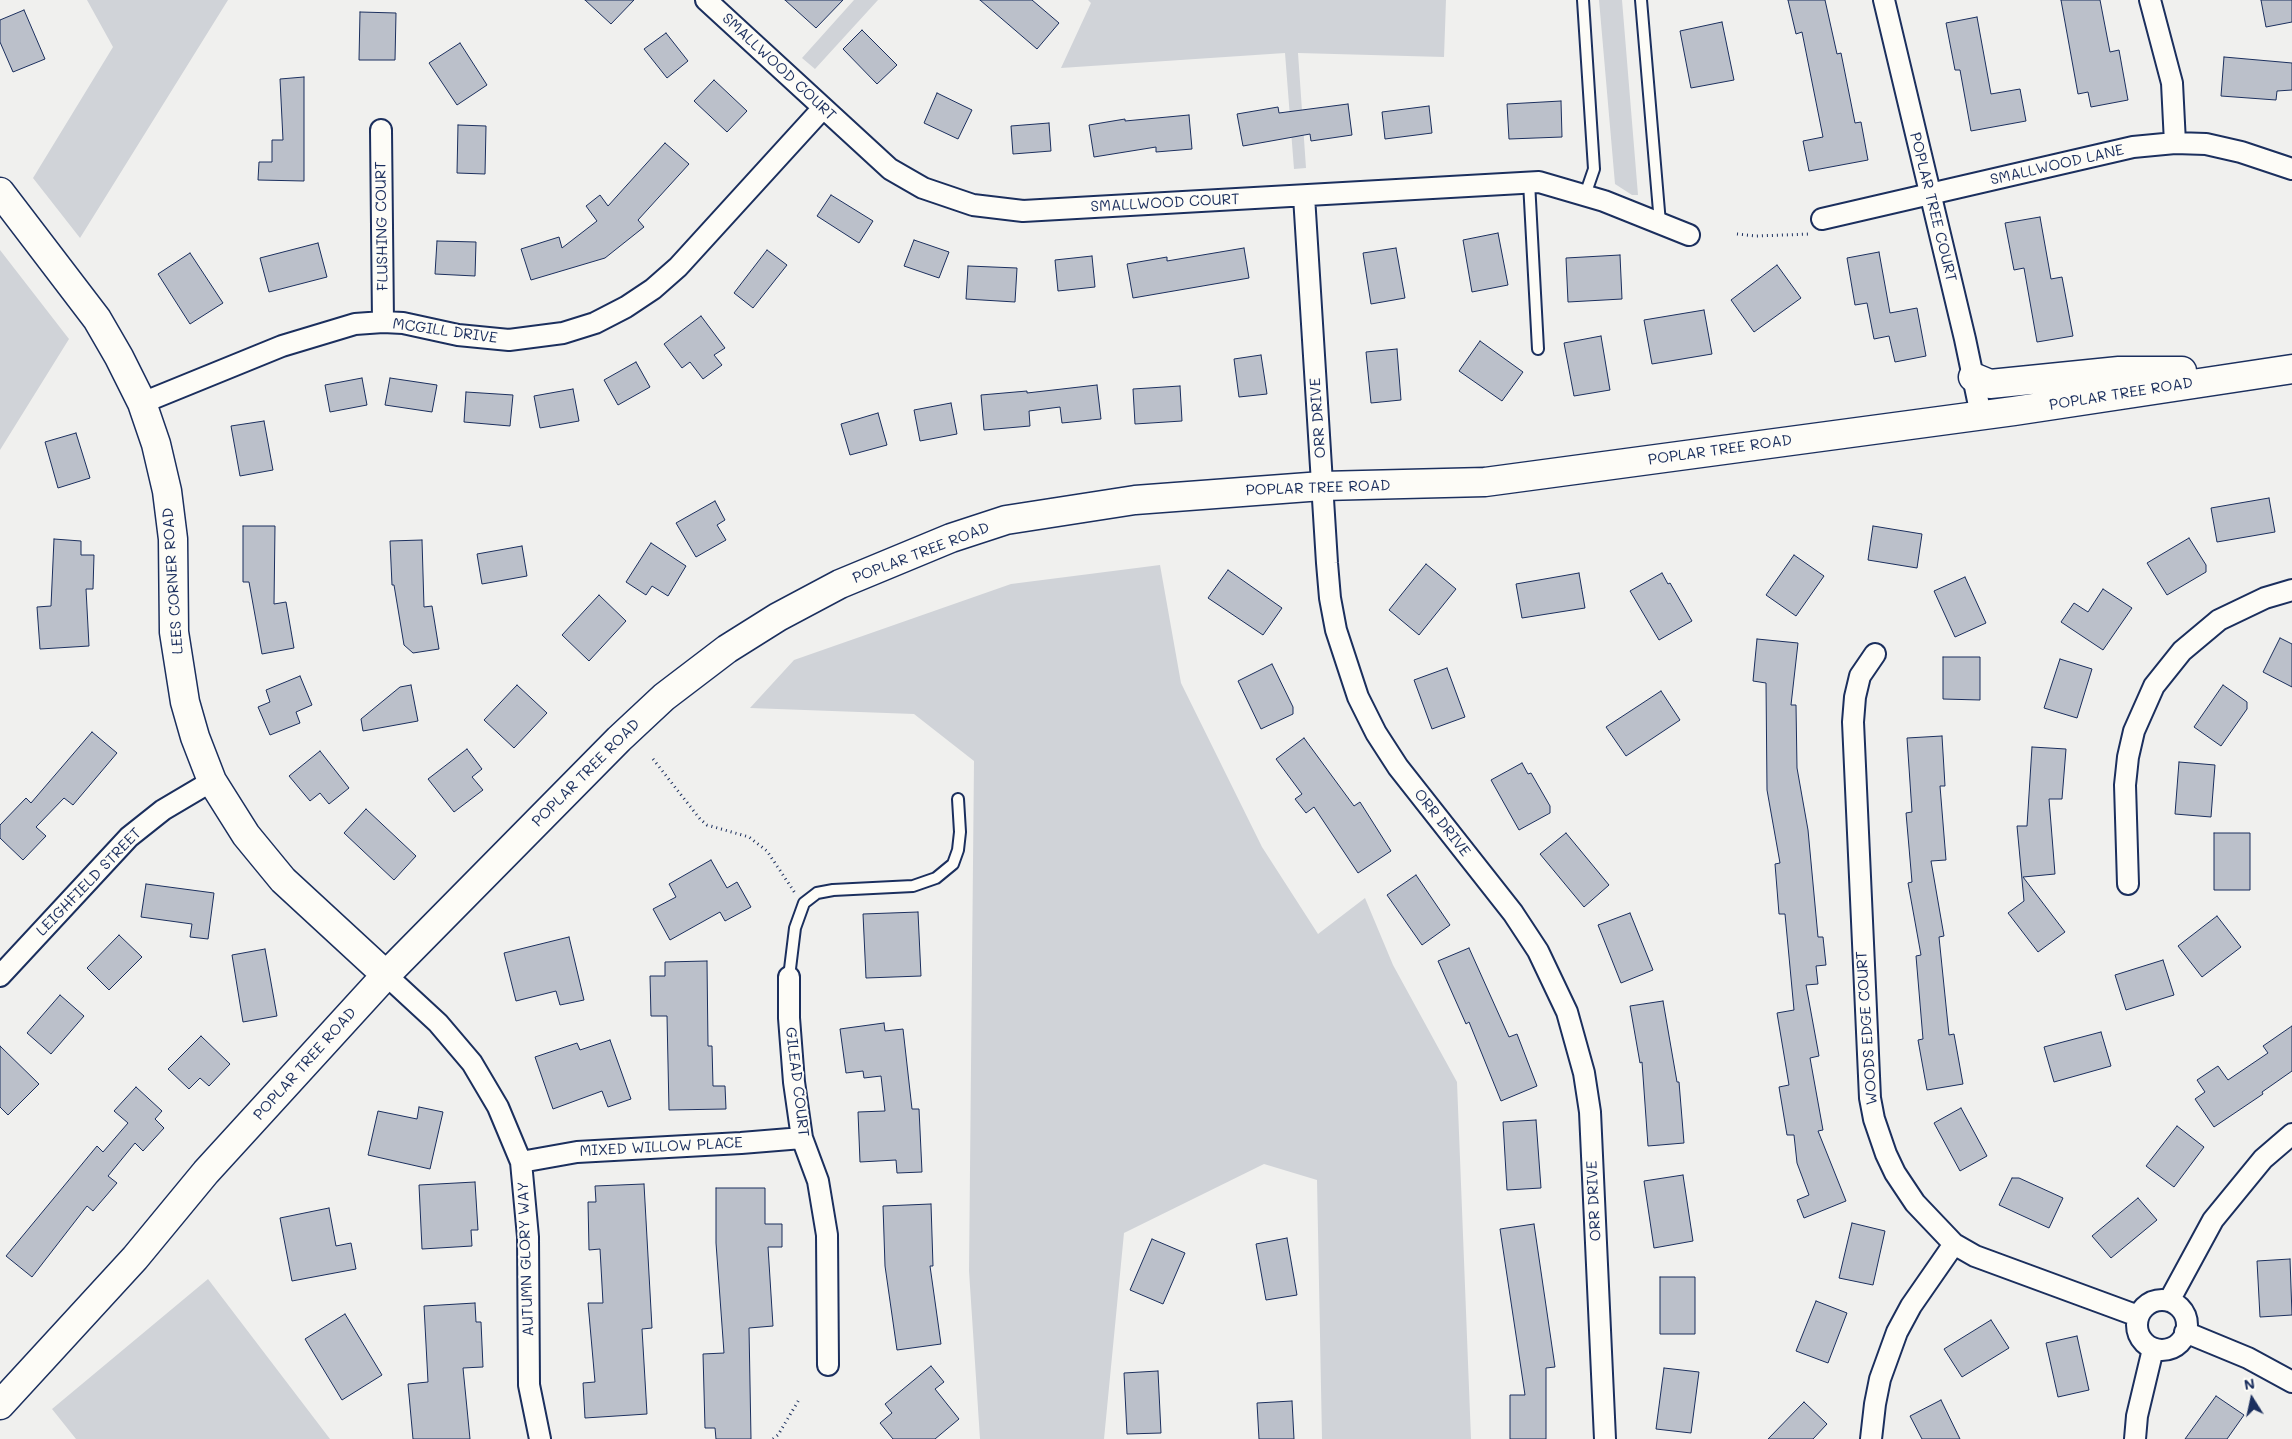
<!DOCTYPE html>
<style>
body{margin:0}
#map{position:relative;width:2292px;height:1439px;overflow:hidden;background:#f0f0ee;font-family:Mali,sans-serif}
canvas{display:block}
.north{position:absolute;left:2227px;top:1374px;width:50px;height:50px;-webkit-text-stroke:4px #fdfcf7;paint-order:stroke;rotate:350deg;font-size:14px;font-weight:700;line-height:20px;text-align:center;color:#1b2f5e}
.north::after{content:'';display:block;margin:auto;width:18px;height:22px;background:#1b2f5e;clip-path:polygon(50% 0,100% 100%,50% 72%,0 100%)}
</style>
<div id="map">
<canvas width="2292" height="1439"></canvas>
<div class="north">N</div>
</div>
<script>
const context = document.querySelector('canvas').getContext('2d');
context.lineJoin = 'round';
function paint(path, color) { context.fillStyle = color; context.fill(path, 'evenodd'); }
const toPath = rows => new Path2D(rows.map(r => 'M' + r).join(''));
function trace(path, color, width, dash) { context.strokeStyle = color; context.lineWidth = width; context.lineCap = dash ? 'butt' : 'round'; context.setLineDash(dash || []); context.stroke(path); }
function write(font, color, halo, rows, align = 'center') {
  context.font = font + ' Mali,sans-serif'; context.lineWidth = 4; context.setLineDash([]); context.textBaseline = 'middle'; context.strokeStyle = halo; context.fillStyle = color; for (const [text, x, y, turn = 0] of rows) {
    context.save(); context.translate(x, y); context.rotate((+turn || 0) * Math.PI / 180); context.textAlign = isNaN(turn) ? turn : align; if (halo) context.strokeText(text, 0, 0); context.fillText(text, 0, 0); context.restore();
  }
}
paint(toPath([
 [87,0,228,0,80,238,33,178,113,47],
 [854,0,878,0,815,69,802,58],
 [1088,0,1446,0,1444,57,1298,53,1306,168,1294,169,1285,53,1061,68,1091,3],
 [1599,0,1622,0,1638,195,1632,195,1615,184],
 [0,250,69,339,0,450],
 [1160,565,1181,683,1262,847,1318,934,1365,898,1393,965,1457,1082,1471,1439,1322,1439,1317,1180,1264,1164,1124,1233,1104,1439,980,1439,969,1271,974,761,914,714,750,708,794,660,1011,584],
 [208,1279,330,1439,76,1439,52,1409]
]), '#d0d3d8');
const building = toPath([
 [585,0,634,0,611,24,585,0],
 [785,0,843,0,816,28,785,0],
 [980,0,1032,0,1059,23,1037,49,980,0],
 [1788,0,1825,0,1837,54,1841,53,1855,123,1861,122,1868,160,1809,171,1803,141,1823,137,1802,32,1796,34,1788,0],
 [2061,0,2100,0,2110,52,2119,50,2128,100,2091,107,2088,92,2078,94,2061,0],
 [2261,0,2292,0,2292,22,2266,27,2261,0],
 [24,10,45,59,13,72,0,42,0,20,24,10],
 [360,12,396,13,395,60,359,60,360,12],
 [1977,17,1991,94,2020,89,2026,121,1971,131,1960,70,1955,70,1946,23,1977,17],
 [1722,22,1734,80,1691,88,1680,31,1722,22],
 [862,30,897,65,877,84,843,49,862,30],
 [666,33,688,61,667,78,644,49,666,33],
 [460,43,487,85,457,105,429,63,460,43],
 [2224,57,2292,63,2292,90,2277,91,2276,100,2221,96,2224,57],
 [304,77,304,181,258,180,259,162,272,162,272,140,283,140,280,79,304,77],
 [714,80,747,111,727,132,694,101,714,80],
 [937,93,972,110,958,139,924,123,937,93],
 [1561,101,1562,137,1509,139,1507,104,1561,101],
 [1348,104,1352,135,1311,141,1310,134,1243,146,1237,114,1278,107,1279,113,1348,104],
 [1429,106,1432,133,1385,139,1382,112,1429,106],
 [1189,115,1192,149,1156,152,1156,147,1094,157,1089,125,1125,119,1125,121,1189,115],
 [1049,123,1051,151,1013,154,1011,126,1049,123],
 [458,125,486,126,485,174,457,173,458,125],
 [665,143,689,164,638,220,644,227,605,258,531,280,521,249,559,237,562,248,597,221,586,206,600,195,608,206,665,143],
 [831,195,873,221,859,243,817,216,831,195],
 [2040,217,2051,279,2062,277,2073,336,2037,342,2024,268,2014,270,2005,223,2040,217],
 [1498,233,1508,285,1472,292,1463,240,1498,233],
 [914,240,949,252,939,278,904,266,914,240],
 [437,241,476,242,475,276,435,274,437,241],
 [318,243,327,277,269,292,260,258,318,243],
 [1244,248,1249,278,1133,298,1127,264,1167,257,1167,261,1244,248],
 [1396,248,1405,298,1371,304,1363,253,1396,248],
 [767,250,787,265,753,308,734,293,767,250],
 [1879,252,1890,313,1917,308,1926,356,1895,362,1889,336,1874,339,1867,303,1855,305,1847,258,1879,252],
 [190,253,223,303,190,324,158,274,190,253],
 [1620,255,1622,299,1568,302,1566,258,1620,255],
 [1092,256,1095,287,1058,291,1055,260,1092,256],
 [1777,265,1801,298,1754,332,1731,300,1777,265],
 [968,266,1017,268,1015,302,966,299,968,266],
 [1704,310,1712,354,1652,364,1644,320,1704,310],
 [701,316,725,348,714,355,722,365,703,379,690,362,682,368,664,344,701,316],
 [1601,336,1610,390,1574,396,1564,343,1601,336],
 [1480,341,1523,372,1502,401,1459,371,1480,341],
 [1397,349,1401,400,1371,403,1366,352,1397,349],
 [1261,355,1267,394,1239,397,1234,359,1261,355],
 [636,362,650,387,618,405,604,380,636,362],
 [362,378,367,405,330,412,325,385,362,378],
 [390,378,437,385,432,412,385,405,390,378],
 [1097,385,1101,419,1062,423,1060,407,1029,411,1030,426,984,430,981,395,1027,391,1027,393,1097,385],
 [1180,386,1182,421,1135,424,1133,389,1180,386],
 [573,389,579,421,540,428,534,396,573,389],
 [466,392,513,395,510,426,464,422,466,392],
 [951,403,957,434,920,441,914,410,951,403],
 [878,413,887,445,850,455,841,424,878,413],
 [264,421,273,470,240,476,231,426,264,421],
 [76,433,90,478,58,488,45,442,76,433],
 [2269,498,2275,532,2217,542,2211,508,2269,498],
 [715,501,725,520,717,525,726,540,696,557,676,523,715,501],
 [243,526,275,526,274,604,286,602,294,648,262,654,249,582,243,582,243,526],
 [1873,526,1922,534,1917,568,1868,560,1873,526],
 [2189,538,2206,565,2206,572,2167,595,2147,563,2189,538],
 [54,539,81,541,81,555,94,555,93,589,86,589,89,646,40,649,37,607,51,606,54,539],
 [422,540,424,607,432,606,439,649,413,653,404,645,394,585,392,585,390,541,422,540],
 [651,543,686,566,668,596,652,586,646,595,626,582,651,543],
 [522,546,527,576,482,584,477,554,522,546],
 [1794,555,1824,576,1796,616,1766,595,1794,555],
 [1426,564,1456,589,1419,635,1389,610,1426,564],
 [1228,570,1282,608,1263,635,1208,598,1228,570],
 [1579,573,1585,608,1522,618,1516,584,1579,573],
 [1662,573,1668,584,1670,583,1692,621,1659,640,1630,591,1662,573],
 [1965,577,1986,623,1955,637,1934,591,1965,577],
 [2103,589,2132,608,2103,650,2061,622,2074,603,2088,612,2103,589],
 [599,595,626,621,589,661,562,635,599,595],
 [2280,638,2292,644,2292,687,2263,672,2280,638],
 [1757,639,1798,643,1791,705,1796,705,1797,768,1808,830,1818,937,1823,937,1826,965,1816,966,1818,984,1806,985,1819,1056,1810,1058,1823,1130,1818,1131,1846,1201,1804,1218,1797,1200,1809,1195,1797,1163,1794,1135,1787,1135,1779,1087,1789,1085,1777,1013,1794,1010,1785,914,1779,914,1775,864,1780,863,1767,790,1766,683,1753,681,1757,639],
 [1943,657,1980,657,1980,700,1943,699,1943,657],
 [2060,659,2092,669,2077,718,2044,708,2060,659],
 [1272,664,1293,707,1293,714,1261,729,1238,681,1272,664],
 [1447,668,1465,717,1432,729,1414,680,1447,668],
 [300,676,312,705,296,712,300,723,270,735,258,707,270,702,266,690,300,676],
 [411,685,418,721,363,731,361,719,400,687,411,685],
 [517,685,547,713,514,748,484,720,517,685],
 [2223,685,2247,702,2247,709,2221,746,2194,727,2223,685],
 [1661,691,1680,720,1626,756,1606,727,1661,691],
 [92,732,117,753,73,805,64,798,36,827,46,836,23,860,0,838,0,825,26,798,31,803,92,732],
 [1942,736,1945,786,1940,786,1946,860,1931,861,1944,936,1939,937,1949,1035,1954,1034,1963,1084,1927,1090,1918,1040,1923,1039,1916,956,1921,955,1908,883,1912,882,1906,813,1912,812,1907,738,1942,736],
 [1304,738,1354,806,1360,802,1391,851,1358,873,1314,807,1306,813,1295,799,1302,794,1276,759,1304,738],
 [2032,747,2066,749,2062,799,2049,799,2055,874,2023,877,2065,932,2038,952,2008,913,2024,901,2017,826,2027,826,2032,747],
 [467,749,482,769,472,777,483,790,454,812,428,779,467,749],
 [320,751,349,788,329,804,320,793,310,801,289,776,320,751],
 [2179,762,2215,765,2211,817,2175,814,2179,762],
 [1522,763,1528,774,1531,773,1550,806,1550,813,1519,830,1491,780,1522,763],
 [366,809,416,856,394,880,344,833,366,809],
 [1566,833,1609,885,1584,907,1540,854,1566,833],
 [2214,833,2250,833,2250,890,2214,890,2214,833],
 [711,860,727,888,737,882,751,907,725,921,720,912,670,940,653,909,676,897,669,884,711,860],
 [1416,875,1450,925,1422,945,1387,895,1416,875],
 [146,884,214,893,208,939,190,937,192,924,141,917,146,884],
 [918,912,921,976,866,978,863,914,918,912],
 [1630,913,1653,970,1621,983,1598,925,1630,913],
 [2217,916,2241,947,2202,977,2178,946,2217,916],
 [119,935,142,957,109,990,87,968,119,935],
 [569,937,584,1000,560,1005,556,991,516,1001,504,953,569,937],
 [1469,948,1509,1037,1517,1034,1537,1086,1501,1101,1469,1022,1466,1024,1438,961,1469,948],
 [265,949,277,1016,243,1022,232,955,265,949],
 [2163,960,2174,995,2126,1010,2115,975,2163,960],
 [707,961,708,1046,712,1046,713,1086,725,1086,726,1109,669,1110,667,1016,651,1016,650,976,665,976,665,962,707,961],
 [60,995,84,1016,51,1054,27,1033,60,995],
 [1663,1001,1677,1082,1679,1082,1684,1143,1648,1146,1642,1062,1640,1063,1630,1006,1663,1001],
 [884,1023,885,1031,903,1029,912,1109,919,1109,922,1172,897,1173,896,1160,860,1162,858,1112,885,1111,881,1076,864,1078,863,1071,846,1073,840,1029,884,1023],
 [2292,1026,2292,1071,2262,1092,2263,1094,2214,1127,2195,1099,2205,1092,2197,1080,2218,1066,2228,1080,2268,1053,2263,1046,2292,1026],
 [2101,1032,2111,1066,2054,1082,2044,1047,2101,1032],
 [201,1036,230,1064,209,1086,200,1078,189,1089,168,1069,201,1036],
 [610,1040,631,1099,608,1107,602,1091,553,1109,535,1057,577,1043,580,1050,610,1040],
 [0,1046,39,1084,8,1115,0,1107,0,1046],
 [136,1087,162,1111,155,1119,164,1128,143,1151,135,1143,108,1176,117,1183,93,1211,87,1206,32,1277,6,1256,97,1146,103,1152,128,1123,114,1111,136,1087],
 [419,1107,443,1112,430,1169,368,1155,378,1111,417,1119,419,1107],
 [1961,1108,1987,1156,1960,1171,1934,1123,1961,1108],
 [1536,1120,1541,1188,1507,1190,1503,1122,1536,1120],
 [2177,1126,2204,1147,2174,1187,2146,1166,2177,1126],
 [1683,1175,1693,1241,1654,1248,1644,1181,1683,1175],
 [2012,1178,2019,1178,2063,1198,2049,1228,1999,1205,2012,1178],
 [475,1182,478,1230,471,1230,472,1246,422,1249,419,1185,475,1182],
 [644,1184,652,1328,642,1329,647,1414,585,1418,583,1383,595,1382,588,1303,603,1303,600,1249,589,1250,588,1202,596,1202,595,1186,644,1184],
 [716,1188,765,1188,765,1224,782,1224,782,1247,768,1247,773,1326,749,1328,751,1439,716,1439,715,1428,705,1428,703,1354,724,1353,716,1243,716,1188],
 [2138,1198,2157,1220,2111,1258,2092,1236,2138,1198],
 [931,1204,933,1266,930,1266,941,1344,897,1350,885,1266,883,1206,931,1204],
 [329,1208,336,1246,351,1243,356,1269,292,1281,280,1218,329,1208],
 [1852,1223,1885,1231,1873,1285,1839,1278,1852,1223],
 [1534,1224,1555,1367,1546,1368,1546,1439,1510,1439,1510,1395,1525,1395,1500,1229,1534,1224],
 [1287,1238,1297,1295,1266,1300,1256,1244,1287,1238],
 [1152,1239,1185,1253,1163,1304,1130,1290,1152,1239],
 [2290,1259,2292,1315,2260,1317,2257,1261,2290,1259],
 [1660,1277,1695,1277,1695,1334,1660,1334,1660,1277],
 [1816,1301,1847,1313,1828,1363,1796,1351,1816,1301],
 [475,1303,476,1322,481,1322,483,1367,463,1368,470,1439,413,1439,408,1384,428,1382,424,1306,475,1303],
 [345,1314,382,1375,342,1400,305,1339,345,1314],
 [1991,1320,2009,1348,1962,1377,1944,1349,1991,1320],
 [2077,1336,2089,1390,2058,1397,2046,1343,2077,1336],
 [931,1366,944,1382,935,1389,959,1419,935,1439,893,1439,880,1423,892,1413,885,1404,931,1366],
 [1664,1368,1699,1372,1691,1433,1656,1429,1664,1368],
 [1158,1371,1161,1433,1127,1434,1124,1373,1158,1371],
 [2216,1396,2244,1415,2227,1439,2185,1439,2216,1396],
 [1941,1400,1960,1439,1922,1439,1910,1416,1941,1400],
 [1292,1401,1294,1439,1259,1439,1257,1403,1292,1401],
 [1804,1402,1827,1424,1813,1439,1768,1439,1804,1402]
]);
paint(building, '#bbc0ca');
trace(building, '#1b2f5e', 1);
const lane = toPath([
 [1583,0,1594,169,1585,195],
 [1641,0,1660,223],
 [1529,182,1538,349],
 [789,977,795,928,804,903,817,893,833,890,913,886,936,878,953,864,958,850,960,832,958,799]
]);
const street = toPath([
 [706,0,890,169,923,188,973,205,1023,211,1539,182,1604,201,1689,235],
 [1884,0,1965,339,1981,415],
 [2150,0,2172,83,2175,143],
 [381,130,383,322],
 [1304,196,1327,563,1330,598,1336,630,1358,697,1376,733,1398,767,1513,913,1538,951,1567,1012,1584,1073,1590,1112,1605,1439],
 [1822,219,2133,147,2175,143,2206,144,2241,152,2292,169],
 [142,403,282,346,355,324,383,322,403,323,458,335,509,340,563,333,595,323,626,307,653,289,678,267,823,108],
 [1875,654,1860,676,1855,697,1853,722,1870,1098,1874,1119,1886,1154,1895,1173,1915,1203,1954,1244,1975,1256,2138,1316],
 [2128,884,2125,785,2128,757,2134,731,2154,686,2182,651,2219,620,2265,598,2292,590],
 [386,975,438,1023,472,1063,498,1107,521,1162,528,1237,529,1385,540,1439],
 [0,976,129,837,163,810,212,781],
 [789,977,789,1018,794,1082,802,1138,818,1181,827,1235,828,1365],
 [521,1162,577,1152,741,1143,802,1138],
 '2137 1325a25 25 0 1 1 50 0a25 25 0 1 1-50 0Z',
 [2169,1301,2213,1220,2263,1159,2292,1134],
 [2185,1332,2248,1358,2292,1382],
 [1871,1439,1875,1404,1880,1379,1897,1332,1911,1306,1954,1244],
 [2135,1439,2137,1416,2153,1349]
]);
const secondary = toPath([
 [0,192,97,319,119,357,142,403,156,444,167,491,173,539,174,632,185,702,195,737,212,781,246,835,283,880,386,975],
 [1973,377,1990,384,2119,371,2182,371],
 [0,1405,135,1258,206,1172,386,975,619,739,664,697,727,649,778,617,840,584,951,538,1006,520,1135,500,1322,486,1485,482,2014,411,2292,369]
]);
trace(lane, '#1b2f5e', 14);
trace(street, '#1b2f5e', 24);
trace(secondary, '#1b2f5e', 31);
trace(toPath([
 [1737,234,1756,236,1811,234],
 [653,759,700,819,707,825,749,837,767,851,795,893],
 [773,1439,778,1435,800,1398]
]), '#1b2f5e', 3, [1, 4]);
trace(lane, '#fdfcf7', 10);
trace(street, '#fdfcf7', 20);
trace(secondary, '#fdfcf7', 28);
write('15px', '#1b2f5e', '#fdfcf7', [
 ["SMALLWOOD COURT",779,67,43],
 ["SMALLWOOD LANE",2057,165,-13],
 ["SMALLWOOD COURT",1165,203,-3],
 ["POPLAR TREE COURT",1933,207,76],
 ["FLUSHING COURT",382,226,-91],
 ["MCGILL DRIVE",445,331,8],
 ["POPLAR TREE ROAD",2121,394,-9],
 ["ORR DRIVE",1318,418,-94],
 ["POPLAR TREE ROAD",1720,450,-8],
 ["POPLAR TREE ROAD",1318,488,-2],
 ["POPLAR TREE ROAD",921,553,-21],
 ["LEES CORNER ROAD",173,581,-94],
 ["POPLAR TREE ROAD",586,773,-45],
 ["ORR DRIVE",1442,823,52],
 ["LEIGHFIELD STREET",89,882,-46],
 ["WOODS EDGE COURT",1867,1028,-94],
 ["POPLAR TREE ROAD",305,1064,-48],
 ["GILEAD COURT",797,1082,83],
 ["MIXED WILLOW PLACE",661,1147,-3],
 ["ORR DRIVE",1594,1201,-93],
 ["AUTUMN GLORY WAY",526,1259,-92]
]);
</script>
